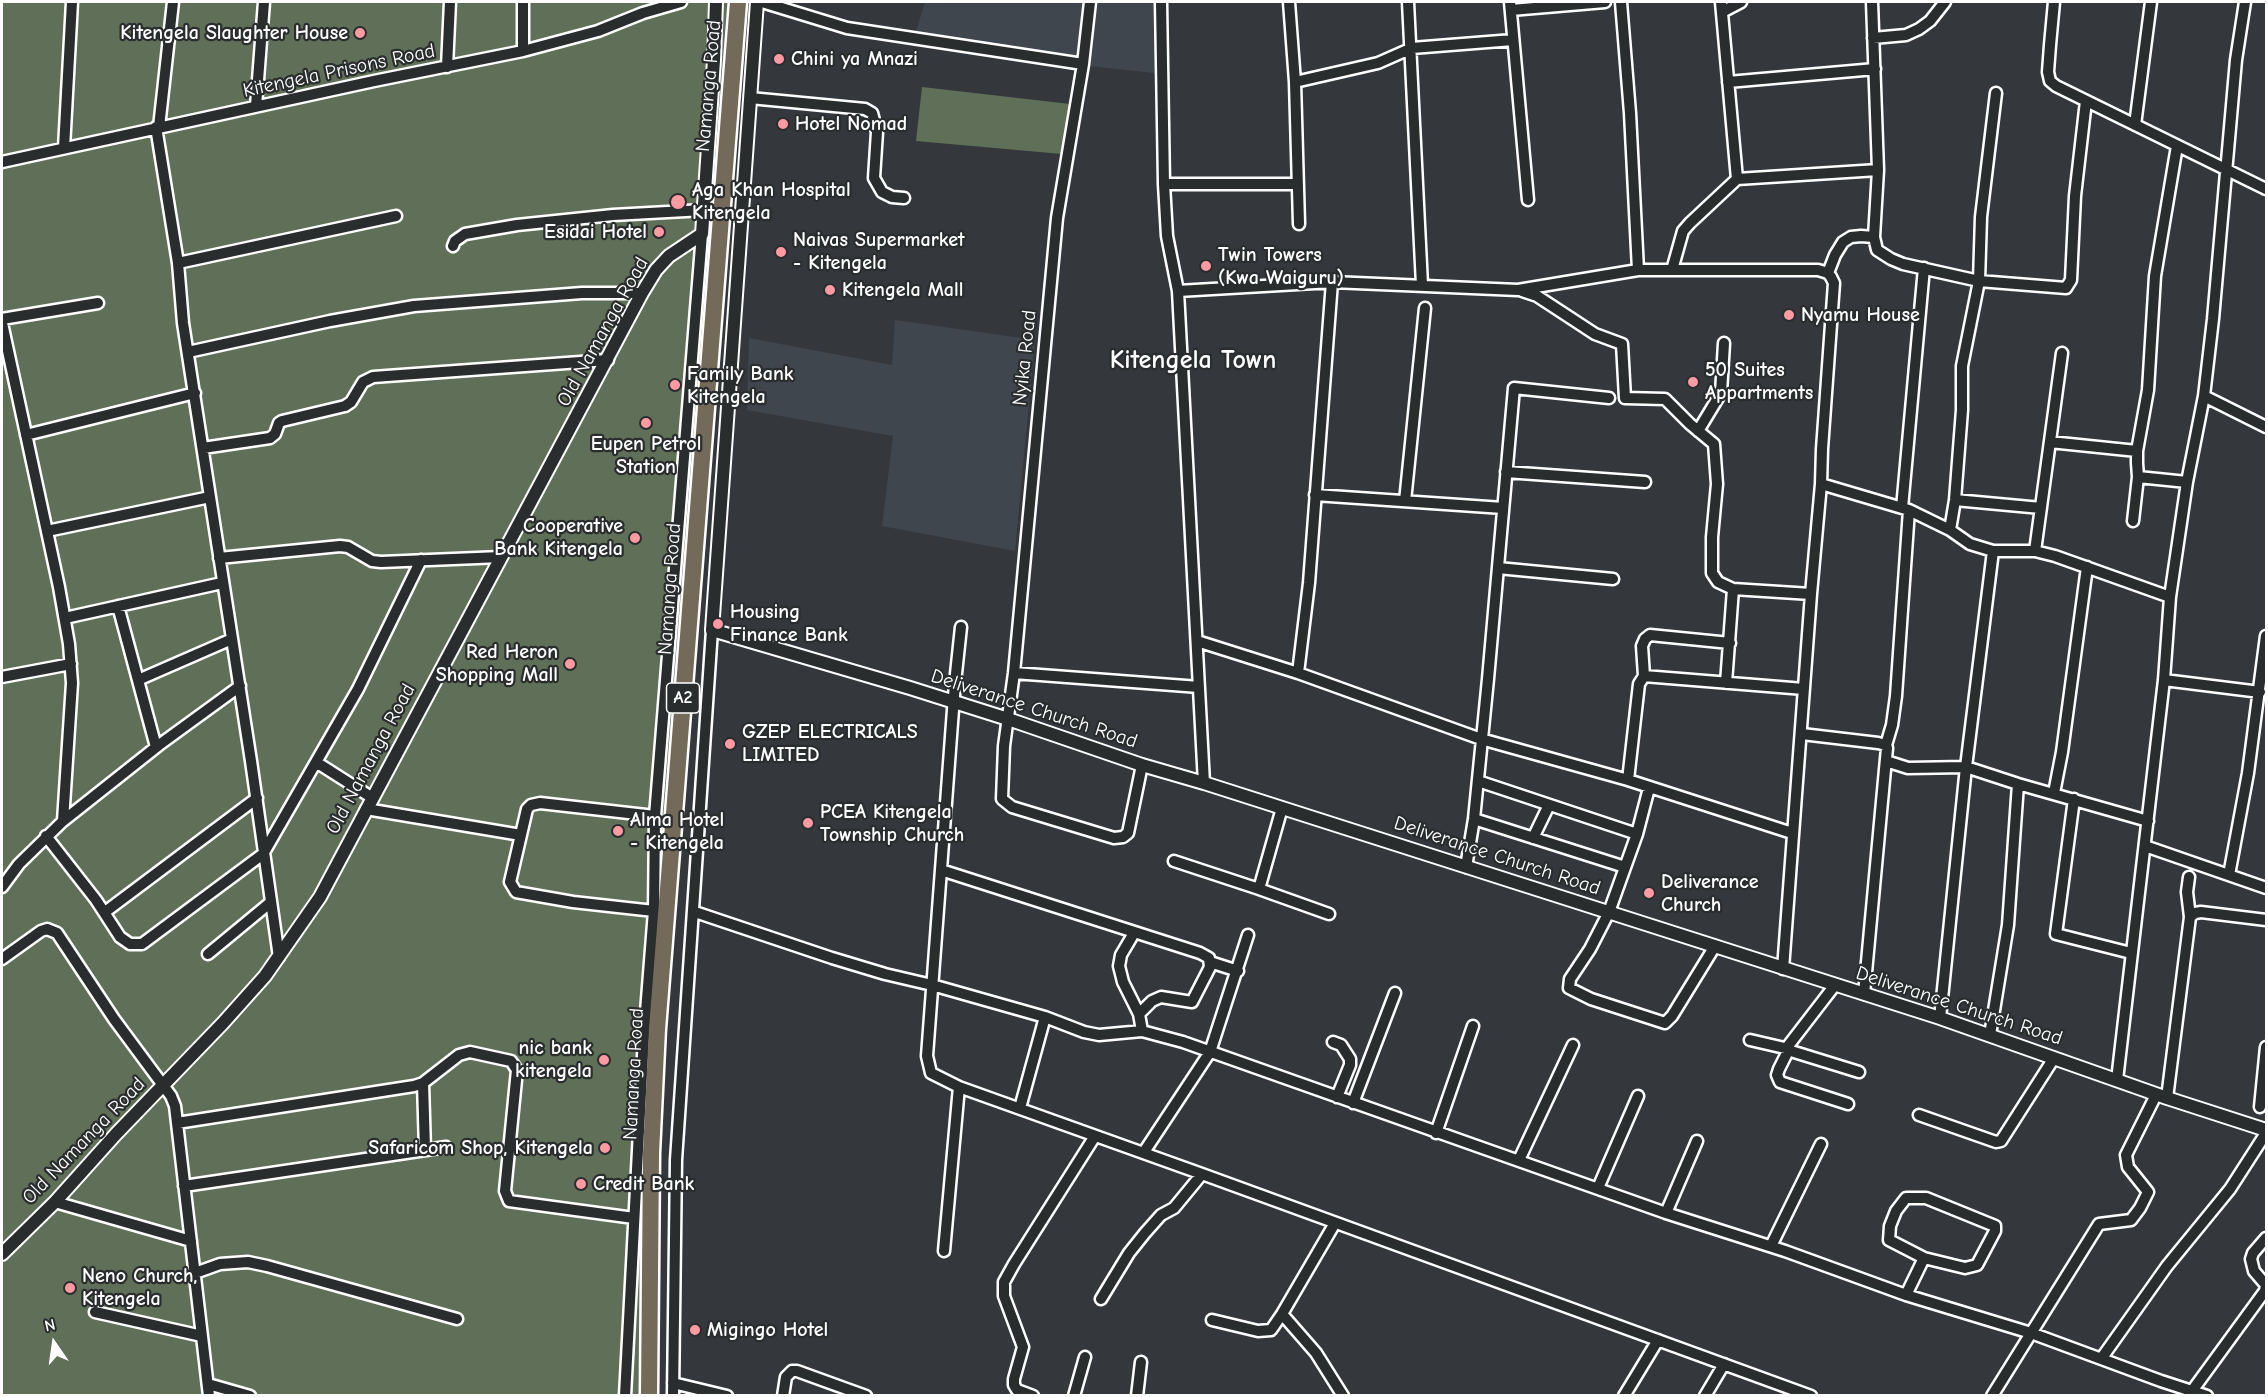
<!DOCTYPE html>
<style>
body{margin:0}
#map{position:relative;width:2268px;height:1397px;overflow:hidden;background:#34383d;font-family:"Comic Neue",sans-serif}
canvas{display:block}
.frame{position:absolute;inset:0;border:3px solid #fff;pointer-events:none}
.north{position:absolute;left:24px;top:1313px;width:60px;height:60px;-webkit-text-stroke:4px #2a2d2e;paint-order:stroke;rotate:347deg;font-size:16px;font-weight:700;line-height:24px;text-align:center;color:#fff}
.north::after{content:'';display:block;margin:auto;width:21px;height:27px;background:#fff;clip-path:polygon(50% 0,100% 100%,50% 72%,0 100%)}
</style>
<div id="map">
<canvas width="2268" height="1397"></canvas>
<div class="frame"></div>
<div class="north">N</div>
</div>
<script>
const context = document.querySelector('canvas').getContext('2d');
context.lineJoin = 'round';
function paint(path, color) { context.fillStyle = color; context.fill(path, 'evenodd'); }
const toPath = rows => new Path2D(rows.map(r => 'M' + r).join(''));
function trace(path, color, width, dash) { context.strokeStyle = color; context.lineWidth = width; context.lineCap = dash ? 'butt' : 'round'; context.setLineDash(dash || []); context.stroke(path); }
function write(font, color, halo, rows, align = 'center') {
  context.font = font + ' "Comic Neue",sans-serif'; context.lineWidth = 4.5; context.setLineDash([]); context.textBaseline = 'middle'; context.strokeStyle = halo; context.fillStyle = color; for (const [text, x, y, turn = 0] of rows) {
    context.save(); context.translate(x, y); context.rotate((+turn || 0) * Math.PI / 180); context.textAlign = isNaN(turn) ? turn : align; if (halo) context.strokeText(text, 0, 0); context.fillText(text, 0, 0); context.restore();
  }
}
paint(toPath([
 [925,2,1083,2,1078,59,916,31],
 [1098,2,1161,2,1163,74,1089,66],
 [895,320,1035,340,1015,551,882,526,893,436,747,410,749,338,892,365]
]), '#40464e');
paint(toPath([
 [2,2,738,2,657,1029,648,1395,2,1396],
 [922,87,1070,104,1062,154,916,141]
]), '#607058');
const minor = toPath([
 [523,2,523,51],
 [762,2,847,28,1083,64],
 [1090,2,1083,64,1057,218,1014,673,1004,746,1002,799,1012,807,1114,838,1123,837,1128,833,1142,765],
 [1161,2,1164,184,1167,236,1178,291,1204,783],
 [1289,2,1295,82,1299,224],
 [1408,2,1422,285],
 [1510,2,1528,200],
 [1621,2,1630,113,1638,270],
 [1872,2,1878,170,1874,237,1877,250,1891,259,1903,264,1979,281,2066,288,2071,280,2075,196,2086,101],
 [2054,2,2050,45,2048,72,2050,81,2056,86,2266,189],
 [1511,10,1605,2],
 [1722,12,1741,2],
 [1873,38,1906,35,1919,29,1930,21,1945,2],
 [447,67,450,2],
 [1295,82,1378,63,1412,48,1513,40],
 [1728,82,1875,69],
 [750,98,865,109,872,113,877,132,874,178,882,192,892,197,904,198],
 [256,106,264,2],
 [2135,125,2151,2],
 [156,127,178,263,183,323,251,761,279,957],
 [159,127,173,2],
 [2177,146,2155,276,2148,390,2137,451,2137,463,2138,477,2187,482],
 [64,148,72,2],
 [2,162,374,81,523,51,598,31,643,13,681,2],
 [1737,179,1878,170],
 [1164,184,1298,184],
 [453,246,455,241,465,234,517,225,613,215,704,210],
 [178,263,396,216],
 [1672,270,1683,231,1690,223,1737,179,1721,2],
 [1828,273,1835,255,1843,242,1851,237,1861,236,1874,237],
 [1178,291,1332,282,1518,290,1638,270,1818,270,1828,273,1831,277,1834,283,1822,449,1821,484,1811,594,1783,969],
 [1522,291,1537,296,1595,334,1622,344,1625,398,1665,399,1690,424,1714,444,1717,484,1712,537,1712,573,1718,582,1733,589,1811,594],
 [2,319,98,303],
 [2,323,59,587,69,644,72,683,63,821],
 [188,352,330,321,414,306,582,293,642,293],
 [2204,396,2266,427],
 [1698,431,1721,393,1724,343],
 [26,435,195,393],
 [2050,442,2137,451],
 [203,448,270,438,275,434,279,423,282,421,345,406,351,402,363,382,373,377,608,360],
 [1506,472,1645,482],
 [1821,484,1909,510,1950,530,1970,544,1993,551,1966,767,1940,1018],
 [1315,495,1503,508],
 [1955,500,2041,508],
 [1405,501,1425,308],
 [1902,508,1924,268],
 [2133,521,2138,477],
 [1950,530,1955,500,1962,410,1962,366,1979,281,1981,217,1996,93],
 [47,531,210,497],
 [1993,551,2035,551,2055,556,2170,597],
 [2035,551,2062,353],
 [219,558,340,546,348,547,372,561,381,562,501,557],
 [1498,568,1613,579],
 [118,606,156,747],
 [65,618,222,583],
 [961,627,955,683,927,1056,931,1073,959,1087,1202,1174,1811,1396],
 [1197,641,1298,673,1481,739,1628,780,1792,833],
 [1014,673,1199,687],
 [1298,673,1309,583,1332,282],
 [1644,676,1642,646,1645,639,1650,635,1730,643],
 [2,677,71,664],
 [138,680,232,639],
 [2164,680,2260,692],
 [1726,683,1733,589],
 [1802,734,1878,743,1886,745,1887,748,1864,994],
 [1886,745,1892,725,1896,696,1909,510],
 [1886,761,1908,768,1966,767,2018,784,2148,821],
 [1628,780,1639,684,1644,676,1804,689],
 [1478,781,1637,834],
 [1649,788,1637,834,1609,912,1590,949,1570,979,1569,988,1591,999,1665,1023,1672,1016,1715,946],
 [2054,793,2062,752,2087,567],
 [371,797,316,762,358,689,421,560],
 [2074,799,2056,934,2131,953],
 [366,809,521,835],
 [1474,819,1625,867],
 [46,836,96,900,120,937,130,944,142,944,263,854,316,762],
 [1533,838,1549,805],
 [2145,846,2266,888],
 [1174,861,1259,889,1282,808],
 [1466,867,1474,819,1488,679,1514,388,1609,398],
 [941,870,1200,953,1209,958,1210,967,1192,1002,1161,997,1152,1001,1139,1014],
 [2229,875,2248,773,2266,636],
 [2189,877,2187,892,2190,917],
 [2,887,19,864,63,821,159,745,240,686],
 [1259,889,1329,914],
 [654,911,573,902,516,892,510,882,527,809,531,805,540,803,655,816],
 [105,912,257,798],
 [695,912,832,958,885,974,932,985,1045,1017,1084,1032,1099,1035,1142,1031],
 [1134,933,1121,955,1119,966,1123,982,1139,1014,1142,1031,1183,1042,1666,1213,1785,1251,1906,1295,2031,1333,2161,1381,2207,1396],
 [208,954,271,902],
 [2,959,41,931,47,929,57,933,114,1019,171,1096,175,1106,209,1396],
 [1210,962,1238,971],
 [1835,985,1788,1046,1791,1051,1859,1072],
 [1990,1035,2008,925,2018,784],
 [1750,1040,1789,1049,1779,1069,1777,1075,1780,1082,1848,1104],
 [1333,1042,1341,1045,1350,1059,1350,1065,1337,1097],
 [2117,1080,2164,680,2170,597,2187,482,2204,396,2213,319,2236,60,2245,2],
 [423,1083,425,1150],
 [2167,1098,2190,917,2195,913,2201,912,2266,920],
 [1353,1103,1395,993],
 [2260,1107,2266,1047],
 [1020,1108,1045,1017],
 [1919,1115,1996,1142,2001,1141,2054,1058],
 [177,1123,414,1086,423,1083,459,1055,470,1052,511,1061,517,1070,505,1191,509,1201,634,1218],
 [1436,1133,1473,1026],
 [1144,1152,1210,1052,1248,935],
 [1519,1160,1573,1045],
 [184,1186,446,1147],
 [1598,1188,1638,1096],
 [55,1202,191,1241],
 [1666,1213,1697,1141],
 [1771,1246,1821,1144],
 [944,1251,959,1087],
 [195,1273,220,1264,248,1262,267,1266,457,1319],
 [1906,1295,1924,1258,1889,1240,1890,1226,1896,1211,1906,1198,1926,1198,1995,1226,1995,1231,1977,1265,1965,1268,1924,1258],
 [1101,1299,1129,1253,1145,1233,1161,1215,1174,1208,1202,1174],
 [95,1312,202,1336],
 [1282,1314,1316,1353,1343,1396],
 [1212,1320,1258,1331,1271,1330,1282,1314,1335,1223],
 [2101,1359,2167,1266,2230,1189,2266,1133],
 [673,1383,727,1396],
 [208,1384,250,1396],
 [2192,1391,2265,1291,2266,1285,2254,1271,2251,1259,2253,1253,2266,1238],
 [625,1396,644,1037,654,911,655,816,702,234],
 [673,1396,676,1160,712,630],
 [783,1396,786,1377,792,1371,797,1371,866,1396],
 [1033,1396,1017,1390,1014,1385,1014,1379,1023,1347,1004,1296,1004,1282,1014,1264,1095,1136],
 [1074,1396,1085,1357],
 [1137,1396,1141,1362],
 [1624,1396,1658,1340],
 [1705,1396,1724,1364],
 [1992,1396,2099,1224,2131,1220,2140,1208,2148,1192,2128,1167,2126,1155,2156,1095]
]);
const tertiary = toPath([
 [757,2,712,630,910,688,1008,719,1142,765,1204,783,1940,1018,2167,1098,2266,1130],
 [2,1254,55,1202,116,1134,223,1023,265,976,320,897,642,293,656,270,669,256,702,234,714,60,716,2]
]);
const trunk = toPath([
 [649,1396,651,1153,657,1029,738,2]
]);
trace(minor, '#fff', 15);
trace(tertiary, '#fff', 16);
trace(trunk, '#fff', 21);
trace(minor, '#2a2d2e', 10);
trace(tertiary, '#2a2d2e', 12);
trace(trunk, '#746a5a', 16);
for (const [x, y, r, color] of [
 [360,33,6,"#ff9aa2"],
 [779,59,6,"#ff9aa2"],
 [783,124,6,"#ff9aa2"],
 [678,202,8,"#ff9aa2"],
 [659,232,6,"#ff9aa2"],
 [781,252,6,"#ff9aa2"],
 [1206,266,6,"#ff9aa2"],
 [830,290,6,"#ff9aa2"],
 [1789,315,6,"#ff9aa2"],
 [1693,382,6,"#ff9aa2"],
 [675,385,6,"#ff9aa2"],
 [646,423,6,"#ff9aa2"],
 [635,538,6,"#ff9aa2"],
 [718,624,6,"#ff9aa2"],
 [570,664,6,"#ff9aa2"],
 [730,744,6,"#ff9aa2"],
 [808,823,6,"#ff9aa2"],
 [618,831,6,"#ff9aa2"],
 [1649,893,6,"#ff9aa2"],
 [604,1060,6,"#ff9aa2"],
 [605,1148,6,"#ff9aa2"],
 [581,1184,6,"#ff9aa2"],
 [70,1288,6,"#ff9aa2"],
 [695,1330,6,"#ff9aa2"]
]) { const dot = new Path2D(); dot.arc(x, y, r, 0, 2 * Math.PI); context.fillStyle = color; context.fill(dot); trace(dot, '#2a2d2e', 2); }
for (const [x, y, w] of [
 [683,698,33]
]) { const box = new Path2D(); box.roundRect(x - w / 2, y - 15, w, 30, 4.5); context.fillStyle = '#2a2d2e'; context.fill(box); trace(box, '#fff', 1.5); }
write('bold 18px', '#fff', null, [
 ["A2",683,698]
]);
write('bold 20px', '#fff', '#2a2d2e', [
 ["Kitengela Slaughter House",348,33,"right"],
 ["Chini ya Mnazi",791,59],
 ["Hotel Nomad",795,124],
 ["Aga Khan Hospital",692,190],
 ["Kitengela",692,213],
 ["Esidai Hotel",647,232,"right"],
 ["Naivas Supermarket",793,240],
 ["- Kitengela",793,263],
 ["Twin Towers",1218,255],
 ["(Kwa Waiguru)",1218,278],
 ["Kitengela Mall",842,290],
 ["Nyamu House",1801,315],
 ["50 Suites",1705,370],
 ["Appartments",1705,393],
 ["Family Bank",687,374],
 ["Kitengela",687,397],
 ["Eupen Petrol",646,444,"center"],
 ["Station",646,467,"center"],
 ["Cooperative",623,526,"right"],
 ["Bank Kitengela",623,549,"right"],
 ["Housing",730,612],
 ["Finance Bank",730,635],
 ["Red Heron",558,652,"right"],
 ["Shopping Mall",558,675,"right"],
 ["GZEP ELECTRICALS",742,732],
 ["LIMITED",742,755],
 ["PCEA Kitengela",820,812],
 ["Township Church",820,835],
 ["Alma Hotel",630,820],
 ["- Kitengela",630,843],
 ["Deliverance",1661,882],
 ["Church",1661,905],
 ["nic bank",592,1048,"right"],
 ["kitengela",592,1071,"right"],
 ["Safaricom Shop, Kitengela",593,1148,"right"],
 ["Credit Bank",593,1184],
 ["Neno Church,",82,1276],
 ["Kitengela",82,1299],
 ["Migingo Hotel",707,1330]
], 'left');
write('20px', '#fff', '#2a2d2e', [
 ["Kitengela Prisons Road",339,71,-12],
 ["Namanga Road",709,86,-85],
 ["Old Namanga Road",603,332,-61],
 ["Nyika Road",1025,358,-84],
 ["Namanga Road",670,589,-86],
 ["Deliverance Church Road",1034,709,18],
 ["Old Namanga Road",371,759,-62],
 ["Deliverance Church Road",1497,856,18],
 ["Deliverance Church Road",1959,1006,18],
 ["Namanga Road",634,1074,-87],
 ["Old Namanga Road",84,1141,-46]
]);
write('bold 26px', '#fff', '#2a2d2e', [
 ["Kitengela Town",1193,361]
]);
</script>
